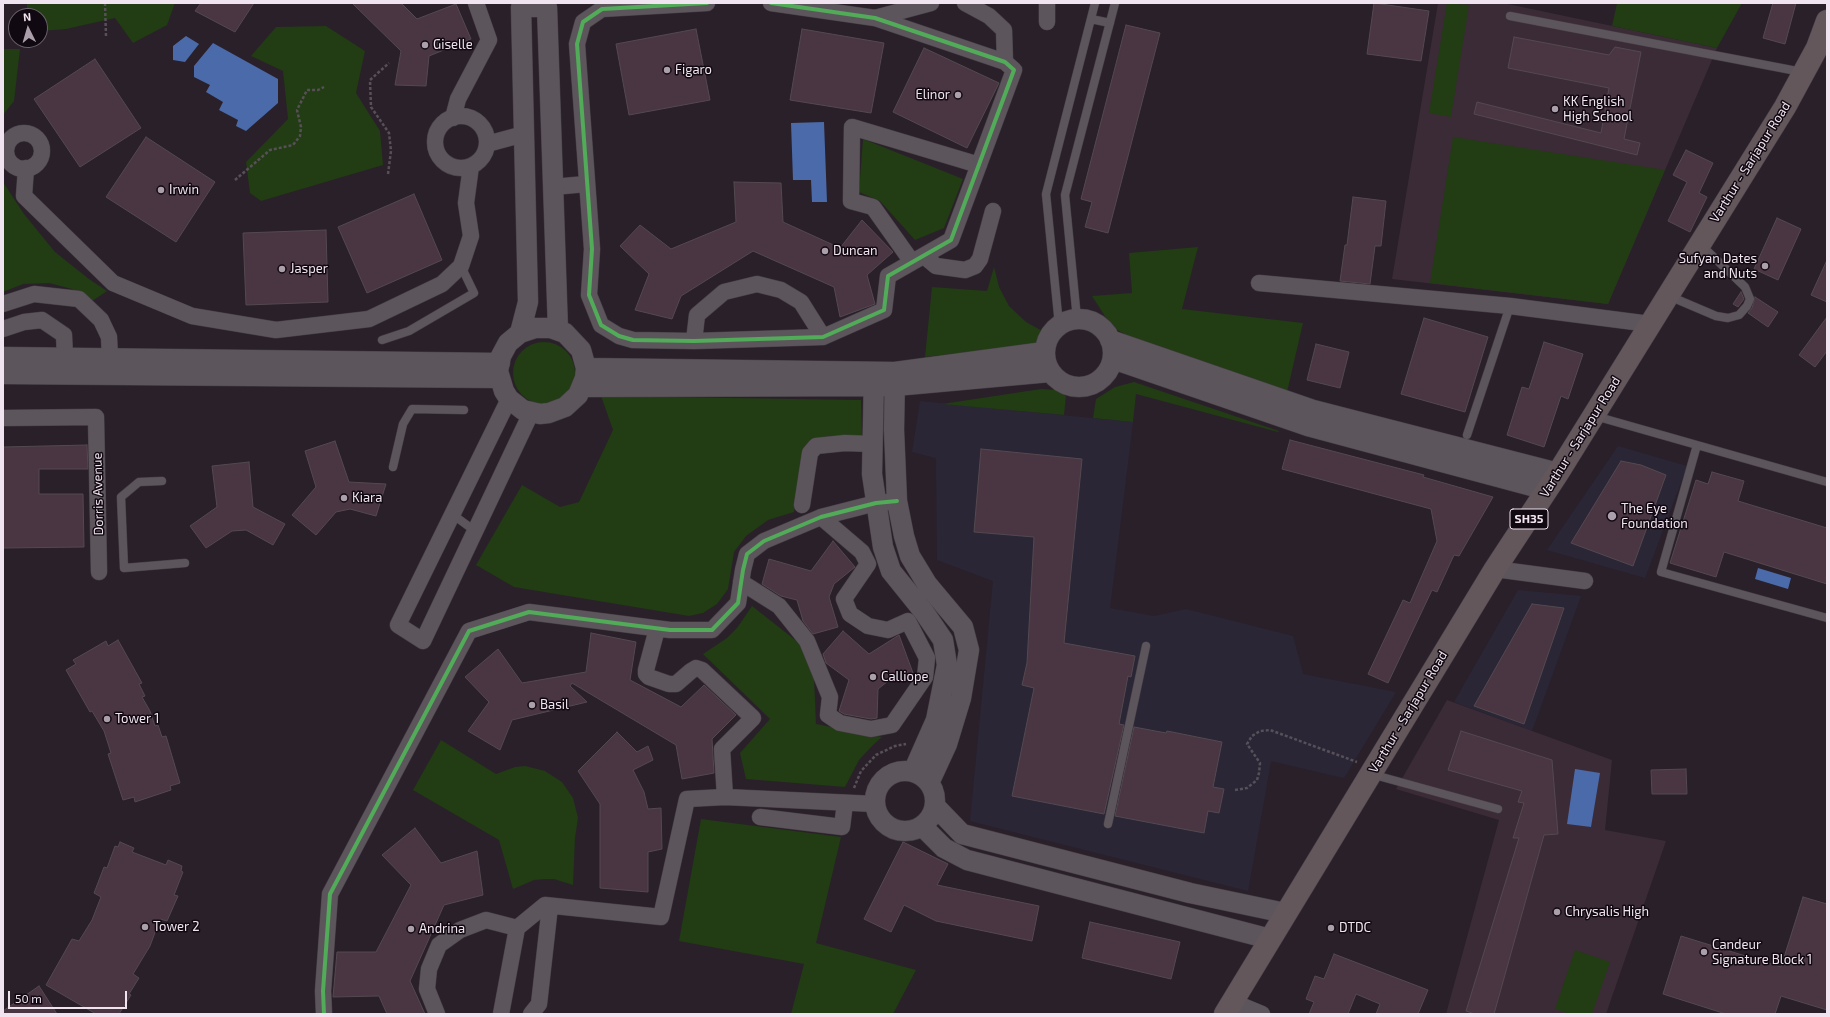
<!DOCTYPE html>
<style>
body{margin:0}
#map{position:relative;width:1830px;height:1017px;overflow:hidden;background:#2a202a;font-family:"Exo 2",sans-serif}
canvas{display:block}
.frame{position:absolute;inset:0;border:4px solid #f0e4f0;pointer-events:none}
.north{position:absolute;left:8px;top:8px;width:40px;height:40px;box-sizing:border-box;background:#110911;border:1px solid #6a616a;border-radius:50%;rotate:355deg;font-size:11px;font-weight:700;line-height:16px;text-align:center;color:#f0e4f0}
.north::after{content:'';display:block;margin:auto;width:14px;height:18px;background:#ab9fab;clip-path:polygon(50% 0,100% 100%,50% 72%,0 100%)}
.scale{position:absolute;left:8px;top:991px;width:119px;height:18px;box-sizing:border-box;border:2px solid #f0e4f0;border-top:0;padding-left:5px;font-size:12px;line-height:14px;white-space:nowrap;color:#f0e4f0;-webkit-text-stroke:3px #110911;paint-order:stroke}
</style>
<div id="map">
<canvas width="1830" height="1017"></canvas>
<div class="frame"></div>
<div class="north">N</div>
<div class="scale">50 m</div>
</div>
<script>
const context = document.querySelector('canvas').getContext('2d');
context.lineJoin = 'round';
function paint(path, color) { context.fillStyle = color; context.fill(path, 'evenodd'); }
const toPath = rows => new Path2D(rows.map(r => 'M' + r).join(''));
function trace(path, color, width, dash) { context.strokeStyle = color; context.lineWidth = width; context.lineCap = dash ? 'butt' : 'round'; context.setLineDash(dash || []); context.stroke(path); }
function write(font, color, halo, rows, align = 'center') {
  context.font = font + ' "Exo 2",sans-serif'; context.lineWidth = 3; context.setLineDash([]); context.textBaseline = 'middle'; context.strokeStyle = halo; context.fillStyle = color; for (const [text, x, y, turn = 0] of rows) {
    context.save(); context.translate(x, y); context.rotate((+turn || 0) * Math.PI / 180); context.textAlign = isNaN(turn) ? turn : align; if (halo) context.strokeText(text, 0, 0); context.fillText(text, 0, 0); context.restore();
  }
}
paint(toPath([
 [920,401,1133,422,1110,608,1154,616,1186,609,1293,636,1303,674,1396,692,1344,778,1271,761,1248,891,970,821,993,581,937,560,936,458,912,452],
 [1618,446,1687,466,1645,578,1547,550],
 [1518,590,1581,596,1532,731,1454,702]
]), '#2a2636');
paint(toPath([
 [1438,3,1503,3,1717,48,1608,304,1392,279],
 [1447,700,1612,760,1605,830,1666,841,1606,1014,1446,1014,1499,820,1396,789]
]), '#3b2b36');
paint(toPath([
 [27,3,175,3,167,25,133,43,115,18,66,29,40,31,40,16,27,16],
 [1447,3,1469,5,1451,117,1429,113],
 [1617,3,1742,3,1717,48,1612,26],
 [326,26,365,51,356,93,380,131,383,165,261,201,250,193,246,162,288,119,283,71,251,56,276,27],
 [3,49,20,49,14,101,3,115],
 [1453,137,1665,170,1608,304,1430,283],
 [863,139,963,179,944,228,915,240,880,201,859,192],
 [3,182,24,214,55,252,89,279,107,291,92,301,72,289,49,283,23,284,3,292],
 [1198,247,1182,309,1303,323,1287,392,1141,343,1112,327,1092,296,1132,293,1129,253],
 [994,267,999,287,1009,306,1026,322,1046,333,1043,338,1034,345,925,357,932,287,987,291],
 '513 373a31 31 0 1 1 62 0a31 31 0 1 1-62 0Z',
 [1134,382,1279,431,1278,432,1136,394,1133,422,1093,418,1096,399,1115,387],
 [1041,389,1056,390,1066,396,1064,415,942,404],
 [601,396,861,400,862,438,808,449,794,512,768,520,746,536,734,552,728,589,717,604,703,613,689,616,514,587,476,565,522,485,560,507,579,502,613,430],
 [752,606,813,654,816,724,882,737,874,744,859,760,845,787,746,779,740,753,770,719,703,654,727,638,737,628],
 [441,740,496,774,515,767,525,766,545,771,562,782,573,798,578,818,575,838,573,885,554,879,545,879,534,880,513,889,499,840,413,790],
 [701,819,841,837,816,943,916,970,893,1014,791,1014,804,964,679,941],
 [1575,950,1610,962,1592,1014,1570,1014,1555,1009]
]), '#223c14');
paint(toPath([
 [186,36,199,44,185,62,173,60,173,46],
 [213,43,278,79,278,103,246,131,236,126,238,120,219,110,223,102,206,92,210,85,194,77,194,66],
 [824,122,827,202,812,202,811,180,793,180,791,123],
 [1758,568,1791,578,1788,589,1755,579],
 [1575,769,1600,773,1591,827,1567,824]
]), '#4b6aa9');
const building = toPath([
 [201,3,254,3,235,32,195,11,201,3],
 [352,3,401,3,417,19,456,4,471,39,429,56,426,86,395,85,401,51,352,3],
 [1374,3,1429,11,1421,61,1367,54,1374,3],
 [1773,3,1796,3,1785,44,1763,38,1773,3],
 [1126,25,1160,33,1108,233,1085,227,1092,202,1081,199,1126,25],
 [696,29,710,100,629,115,616,44,696,29],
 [802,29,884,43,871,113,790,100,802,29],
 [1514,37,1609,55,1615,47,1641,52,1624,139,1640,143,1637,155,1474,114,1477,102,1601,133,1609,88,1508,68,1514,37],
 [924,48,999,83,967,148,893,112,924,48],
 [95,59,141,128,80,167,34,99,95,59],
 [146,137,215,182,176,242,106,197,146,137],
 [1686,150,1713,163,1699,193,1707,197,1690,232,1668,221,1687,182,1673,175,1686,150],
 [734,182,781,183,783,222,840,248,862,220,893,252,867,275,875,304,840,317,834,287,753,251,681,296,672,319,635,310,649,274,620,246,640,225,671,249,736,222,734,182],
 [414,194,442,260,367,293,338,227,414,194],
 [1353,197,1386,201,1381,246,1375,246,1370,284,1340,281,1345,245,1347,245,1353,197],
 [1777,218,1801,229,1778,280,1754,269,1777,218],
 [326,230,328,302,246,305,243,233,326,230],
 [1827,260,1827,302,1811,295,1827,260],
 [1741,292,1744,299,1738,307,1733,304,1741,292],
 [1755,297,1778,312,1768,327,1748,313,1752,308,1755,297],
 [1827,317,1827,351,1815,367,1799,355,1827,317],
 [1424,318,1488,337,1465,412,1401,394,1424,318],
 [1544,342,1583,354,1568,399,1561,396,1544,447,1507,435,1522,387,1529,389,1544,342],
 [1316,344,1349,352,1340,388,1307,380,1316,344],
 [1290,440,1424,475,1423,477,1493,497,1459,556,1454,555,1437,592,1432,590,1388,683,1368,674,1403,600,1410,603,1437,541,1431,509,1282,469,1290,440],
 [335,441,349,482,386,484,376,516,350,509,336,512,316,535,292,515,316,487,305,451,335,441],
 [87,445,88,469,39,469,39,494,83,494,84,547,3,548,3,447,87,445],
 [981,449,1082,459,1064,643,1135,656,1131,677,1128,676,1119,724,1124,725,1104,814,1012,796,1034,688,1022,685,1027,663,1034,537,974,532,981,449],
 [1621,461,1641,465,1666,475,1633,566,1571,543,1621,461],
 [249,462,253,507,285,524,273,545,246,530,232,531,206,548,190,526,217,507,212,466,249,462],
 [1712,472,1744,481,1738,501,1827,528,1827,584,1724,552,1716,577,1670,563,1696,480,1708,484,1712,472],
 [833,541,855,567,834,584,829,597,838,627,813,634,803,621,797,600,781,596,762,584,769,559,811,571,833,541],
 [1532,604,1564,608,1524,724,1474,706,1532,604],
 [843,631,869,654,899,635,913,673,888,681,878,689,877,718,871,719,844,714,839,711,849,680,826,663,823,654,843,631],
 [591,633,636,642,630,680,681,707,704,685,736,715,712,739,714,773,682,779,676,745,572,683,570,686,587,702,512,720,500,750,468,731,489,702,465,677,498,649,522,683,586,672,591,633],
 [118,640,142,683,139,684,145,696,142,697,150,711,155,726,158,725,162,737,166,736,180,783,170,786,171,790,135,802,134,797,123,800,108,754,111,753,104,731,92,711,90,712,66,670,76,664,73,660,87,652,106,641,108,646,118,640],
 [1134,727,1166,733,1167,731,1222,742,1213,787,1224,789,1219,813,1208,811,1204,833,1115,816,1134,727],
 [1461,731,1552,760,1558,834,1544,835,1494,1014,1475,1014,1466,1011,1519,838,1513,838,1524,803,1518,802,1522,791,1448,770,1461,731],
 [617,732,637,752,648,746,653,760,633,770,644,792,648,809,661,808,662,849,648,852,648,892,600,888,600,804,578,771,617,732],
 [1686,769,1687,794,1652,794,1651,770,1686,769],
 [415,828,441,863,477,851,483,895,444,905,410,981,425,1014,387,1014,379,996,333,997,337,952,376,952,411,885,382,855,415,828],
 [120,842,134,848,132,852,166,865,168,860,182,866,181,871,183,872,174,895,178,896,167,921,160,919,150,946,133,974,139,978,129,994,131,995,119,1014,96,1014,46,985,72,939,79,941,92,920,101,897,94,893,104,867,107,868,115,846,118,847,120,842],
 [903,842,948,864,937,885,1039,906,1032,941,936,921,904,905,891,932,864,919,903,842],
 [1803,897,1827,904,1827,1010,1781,996,1775,1014,1726,1014,1663,994,1681,936,1781,967,1803,897],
 [1090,922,1180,942,1171,979,1082,958,1090,922],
 [1334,954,1428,990,1418,1014,1376,1014,1380,1004,1356,994,1348,1014,1309,1014,1314,1002,1306,999,1315,976,1324,979,1334,954],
 [39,986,57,1014,3,1014,3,1011,39,986]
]);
paint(building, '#4a3642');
trace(building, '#53494f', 1);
const service = toPath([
 [1510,16,1802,72],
 [1091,19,1110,23],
 [1669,296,1716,316,1728,318,1739,315,1747,306,1750,299,1745,287,1700,244],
 [1077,319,1065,195,1115,3],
 [1059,325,1046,194,1095,3],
 [382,340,409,331,474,293,461,266],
 [1595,416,1827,482],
 [1467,435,1510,306],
 [1697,445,1661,572,1827,618],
 [393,467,403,424,412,409,464,410],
 [162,481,139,482,121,497,124,568,185,563],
 [452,514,475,531],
 [1371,774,1498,809],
 [1108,824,1146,646]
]);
const minor = toPath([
 [707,3,602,9,583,22,577,44,592,249,589,295,601,325,619,336,633,340,694,341,823,337,884,310,888,276,951,240,1014,70,1005,62,875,18,771,3],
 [965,3,989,16,1004,30,1005,62],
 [1047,3,1047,22],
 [875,18,931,3],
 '435 142a26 26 0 1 1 52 0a26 26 0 1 1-52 0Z',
 [453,118,458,99,489,40,476,3],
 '6 151a18 18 0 1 1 36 0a18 18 0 1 1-36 0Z',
 [487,144,524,134],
 [26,168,24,196,113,283,192,316,276,330,369,319,442,284,461,266,471,236,466,203,471,166],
 [553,187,586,184],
 [924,256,936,266,965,270,975,266,980,259,993,211],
 [912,262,873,207,851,201,852,127,979,165],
 [1259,283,1510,306,1650,324],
 [3,304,34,294,79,299,101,320,109,337,110,358],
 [3,329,24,322,42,320,64,335,65,357],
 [694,341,697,315,724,292,757,284,781,290,801,302,823,337],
 [509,399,398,625,423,641,531,413],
 [3,418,96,417,99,572],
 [802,505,810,453,816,446,845,443,872,444],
 [1495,569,1585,581],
 [741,582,779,606,807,641,830,697,828,715,840,723,871,729,892,725,925,677,927,658,908,621,888,630,868,626,850,614,844,599,868,564,862,552,821,517],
 [657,629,646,670,646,674,649,677,669,684,676,684,691,671,696,668,702,670,753,718,722,749,725,797],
 [760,817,842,827,845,803],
 [1233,1002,1262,1014],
 [324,1014,323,991,330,894,469,631,529,612,670,630,712,630,738,603,743,570,747,554,764,541,821,517,876,503,888,502],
 [437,1014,427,989,429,969,439,945,460,930,486,920,517,928],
 [501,1014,517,928,545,905,661,917,687,799,725,797,875,804],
 [531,1014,539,1004,550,906]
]);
const tertiary = toPath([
 '1045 353a34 34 0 1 1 68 0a34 34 0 1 1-68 0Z',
 [520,333,535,328,551,328,565,333,581,350,586,368,585,378,578,395,565,407,549,413,540,414,523,410,509,399,504,391,498,371,501,356,508,343,520,333,528,302,521,7,547,7,558,330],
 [1110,340,1313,410,1558,473],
 [3,357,500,363],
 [1113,359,1308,426,1547,490],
 [586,368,895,372,1044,352],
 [874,373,872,474,883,547,891,571,924,612,943,640,947,665,936,720,913,772],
 [3,374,500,378],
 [895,374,894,430,897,501,904,536,910,556,927,584,963,627,969,650,961,698,947,744,929,783],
 [583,387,895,386,1050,372],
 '875 801a30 30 0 1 1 60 0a30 30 0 1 1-60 0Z',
 [935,806,962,834,1190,893,1285,913],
 [922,826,944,848,967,860,1270,939]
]);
const primary = toPath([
 [1225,1014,1495,569,1558,473,1785,107,1817,48,1827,21]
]);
trace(service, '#463e46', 9);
trace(minor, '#463e46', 17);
trace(tertiary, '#463e46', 21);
trace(primary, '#463e46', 23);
trace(toPath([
 [105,3,106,36],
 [388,174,391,151,389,133,371,107,370,80,389,63],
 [235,180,270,150,293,145,300,136,301,127,297,110,307,90,318,90,324,87],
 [854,788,861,771,876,755,895,746,906,744],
 [1235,790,1247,788,1257,780,1259,773,1260,763,1247,744,1252,736,1260,731,1270,730,1357,762]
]), '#575058', 2.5, [3, 2]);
trace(service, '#5c565c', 8);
trace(minor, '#5c565c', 16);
trace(tertiary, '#5c565c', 20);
trace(primary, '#63575b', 22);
trace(toPath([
 [707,3,602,9,583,22,577,44,592,249,589,295,601,325,619,336,633,340,694,341,823,337,884,310,888,276,951,240,1014,70,1005,62,875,18,771,3],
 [324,1014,323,991,330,894,469,631,529,612,670,630,712,630,738,603,743,570,747,554,764,541,821,517,876,503,897,501]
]), '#51ab58', 4);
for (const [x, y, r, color] of [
 [425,45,4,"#ab9fab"],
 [667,70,4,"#ab9fab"],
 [958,95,4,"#ab9fab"],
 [1555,109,4,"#ab9fab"],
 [161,190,4,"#ab9fab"],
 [825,251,4,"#ab9fab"],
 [1765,266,4,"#ab9fab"],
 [282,269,4,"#ab9fab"],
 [344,498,4,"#ab9fab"],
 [1612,516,5,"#ab9fab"],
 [873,677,4,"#ab9fab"],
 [532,705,4,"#ab9fab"],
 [107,719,4,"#ab9fab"],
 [1557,912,4,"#ab9fab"],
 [145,927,4,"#ab9fab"],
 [1331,928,4,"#ab9fab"],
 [411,929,4,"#ab9fab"],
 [1704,952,4,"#ab9fab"]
]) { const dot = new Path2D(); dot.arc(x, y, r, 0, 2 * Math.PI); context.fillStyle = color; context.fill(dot); trace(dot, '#110911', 1.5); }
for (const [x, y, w] of [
 [1529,519,38]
]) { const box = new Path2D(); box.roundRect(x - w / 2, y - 10, w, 20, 3); context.fillStyle = '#110911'; context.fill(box); trace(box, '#f0e4f0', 1); }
write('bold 12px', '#f0e4f0', null, [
 ["SH35",1529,519]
]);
write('13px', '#f0e4f0', '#110911', [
 ["Giselle",433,45],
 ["Figaro",675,70],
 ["Elinor",950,95,"right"],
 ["KK English",1563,102],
 ["High School",1563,117],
 ["Irwin",169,190],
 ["Duncan",833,251],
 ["Sufyan Dates",1757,259,"right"],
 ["and Nuts",1757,274,"right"],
 ["Jasper",290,269],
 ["Kiara",352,498],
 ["The Eye",1621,509],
 ["Foundation",1621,524],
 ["Calliope",881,677],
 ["Basil",540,705],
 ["Tower 1",115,719],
 ["Chrysalis High",1565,912],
 ["Tower 2",153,927],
 ["DTDC",1339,928],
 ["Andrina",419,929],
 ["Candeur",1712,945],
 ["Signature Block 1",1712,960]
], 'left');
write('13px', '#f0e4f0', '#110911', [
 ["Varthur - Sarjapur Road",1750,162,-58],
 ["Varthur - Sarjapur Road",1580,437,-58],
 ["Dorris Avenue",98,494,-91],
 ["Varthur - Sarjapur Road",1408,712,-59]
]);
</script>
